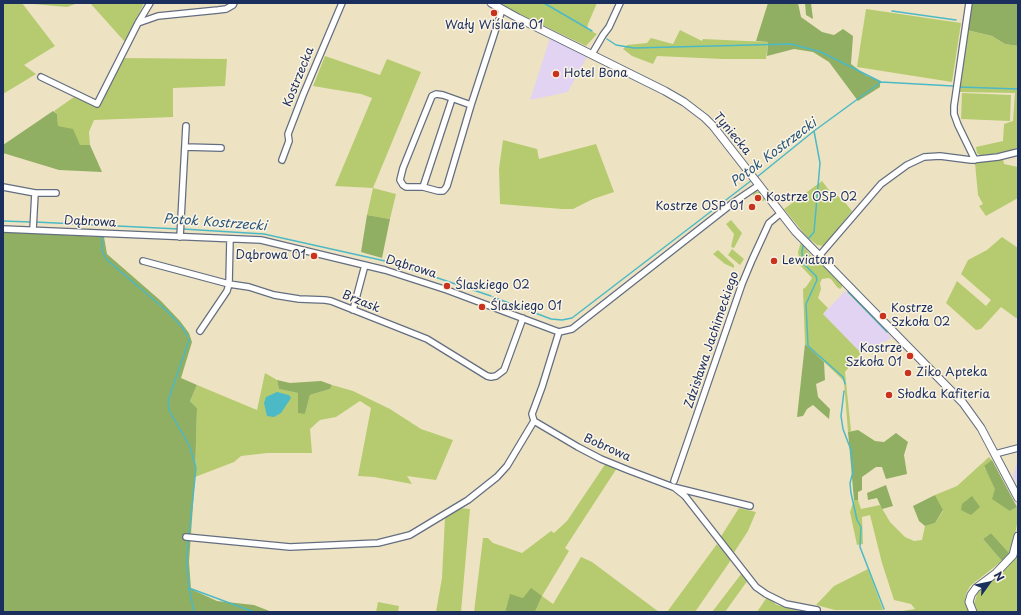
<!DOCTYPE html>
<meta charset="utf-8">
<style>
body{margin:0}
#map{position:relative;width:1021px;height:615px;overflow:hidden;background:#ede3c2;font-family:"Playpen Sans",sans-serif}
canvas{display:block}
.frame{position:absolute;inset:0;border:4px solid #1b2f5e;pointer-events:none}
.north{position:absolute;left:969px;top:563px;width:40px;height:40px;-webkit-text-stroke:3px #fcf5e5;paint-order:stroke;rotate:57deg;font-size:11px;font-weight:700;line-height:16px;text-align:center;color:#1b2f5e}
.north::after{content:'';display:block;margin:auto;width:14px;height:18px;background:#1b2f5e;clip-path:polygon(50% 0,100% 100%,50% 72%,0 100%)}
</style>
<div id="map">
<canvas width="1021" height="615"></canvas>
<div class="frame"></div>
<div class="north">N</div>
</div>
<script>
const context = document.querySelector('canvas').getContext('2d');
context.lineJoin = 'round';
function paint(path, color) { context.fillStyle = color; context.fill(path, 'evenodd'); }
const toPath = rows => new Path2D(rows.map(r => 'M' + r).join(''));
function trace(path, color, width, dash) { context.strokeStyle = color; context.lineWidth = width; context.lineCap = dash ? 'butt' : 'round'; context.setLineDash(dash || []); context.stroke(path); }
function write(font, color, halo, rows, align = 'center') {
  context.font = font + ' "Playpen Sans",sans-serif'; context.lineWidth = 3; context.setLineDash([]); context.textBaseline = 'middle'; context.strokeStyle = halo; context.fillStyle = color; for (const [text, x, y, turn = 0] of rows) {
    context.save(); context.translate(x, y); context.rotate((+turn || 0) * Math.PI / 180); context.textAlign = isNaN(turn) ? turn : align; if (halo) context.strokeText(text, 0, 0); context.fillText(text, 0, 0); context.restore();
  }
}
paint(toPath([
 [550,38,587,57,568,92,530,100],
 [845,291,892,338,861,353,844,336,823,314],
 [1017,461,1018,462,1018,485,1013,477]
]), '#e3d3f2');
paint(toPath([
 [3,3,78,3,67,7,22,3,55,46,24,65,36,74,3,94],
 [90,3,144,3,125,42],
 [501,3,597,3,588,24,587,29,597,34,586,46,507,8],
 [866,9,961,23,952,82,857,67],
 [680,30,702,41,703,39,768,42,766,59,723,59,657,56,653,64,632,56,623,49,627,45,647,43,651,38,673,44],
 [967,30,992,36,1005,44,1018,46,1018,147,1010,151,981,156,977,153,976,147,1003,141,1004,124,1013,121,1015,93,960,92],
 [325,56,380,75,387,59,421,72,373,188,396,194,390,219,367,215,373,188,335,186,372,98,361,94,313,86],
 [122,58,227,59,225,86,173,88,173,117,94,120,89,132,90,145,80,145,58,127,57,114,54,111,74,97,98,108],
 [962,93,1011,95,1010,121,961,119],
 [503,140,537,149,539,159,596,144,614,192,593,199,573,209,562,209,500,204,499,169],
 [1003,158,1004,164,1018,167,1018,198,986,216,979,206,983,204,978,195,975,163],
 [822,181,829,190,842,199,852,211,824,246,817,245,806,236,784,209],
 [756,191,760,192,765,200,763,201,754,197,753,194],
 [731,220,742,233,734,248,731,247,734,234,726,224],
 [1002,237,1018,248,1018,317,1016,318,1001,307,981,329,976,330,946,303,957,281,986,306,991,300,961,274,968,260,987,250],
 [801,242,816,263,820,262,842,285,842,287,840,289,837,287,831,279,828,278,822,279,820,283,821,289,818,298,828,308,823,314,861,353,845,372,851,431,848,432,844,381,805,344,803,289,806,287,812,278,800,265,798,252],
 [732,249,744,259,740,265,728,255],
 [718,250,734,265,734,268,725,264,713,254],
 [265,373,277,380,279,389,298,393,305,414,310,395,330,389,332,385,353,391,390,409,421,429,453,440,436,480,407,476,412,484,374,477,358,476,371,408,360,401,336,417,320,420,310,429,312,453,267,453,241,456,234,462,195,477,197,408,190,401,197,385,257,410],
 [989,457,992,460,984,467,1010,511,1017,507,1018,518,1015,535,1009,553,991,533,983,539,1002,561,970,586,966,594,965,602,969,612,896,612,915,609,911,604,894,600,882,563,870,515,862,517,863,544,857,545,850,512,854,500,858,500,861,509,880,505,890,522,905,537,914,541,922,540,925,526,935,523,943,511,935,495,957,486],
 [606,463,617,468,565,548,569,551,542,596,553,604,581,557,592,562,659,612,535,612,542,596,523,598,510,595,505,612,474,612,483,538,488,538,493,543,522,553,551,531,554,533,567,521],
 [459,508,470,509,461,612,436,612,442,578,445,517],
 [739,508,756,512,748,531,733,554,720,538],
 [717,544,731,560,695,612,667,612],
 [1018,549,1018,612,978,612,974,604,978,591,1005,569,1015,558],
 [868,569,883,610,835,610,816,605,834,586],
 [742,573,748,580,725,612,712,612],
 [767,597,777,605,798,610,796,612,757,612],
 [378,602,399,606,398,612,376,612]
]), '#b6cb6f');
paint(toPath([
 [768,3,798,3,801,17,822,32,834,35,843,29,853,36,851,64,867,76,880,81,880,87,858,101,829,62,813,52,794,49,767,56,768,42,756,41],
 [805,3,811,3,813,19,806,15],
 [972,3,1018,3,1018,46,1005,44,992,36,967,30],
 [53,111,57,114,58,126,73,129,80,145,90,145,102,172,59,170,3,153,3,145],
 [367,215,390,219,382,258,361,252],
 [3,232,104,237,107,254,161,301,180,321,189,333,192,342,181,378,197,385,190,401,197,408,195,477,189,562,191,589,217,601,254,605,272,612,3,612],
 [805,344,824,362,825,380,816,384,818,397,830,409,829,419,813,405,807,409,803,416,797,417],
 [277,380,290,383,321,381,332,385,330,389,310,395,305,414,298,413,298,393,279,389],
 [858,430,875,441,884,442,896,433,908,442,904,455,907,474,886,479,882,467,876,467,862,477,862,490,858,492,858,500,854,500,848,432],
 [992,460,1017,507,1010,511,992,499,995,489,984,466],
 [886,485,893,506,882,509,877,498,868,500,867,493],
 [935,495,943,510,935,523,925,526,919,521,913,506],
 [972,496,980,507,971,515,961,510,962,504],
 [991,533,1009,553,1002,561,983,539],
 [531,588,542,596,535,612,505,612,510,594,523,598]
]), '#90af62');
paint(toPath([
 [277,392,289,395,291,398,281,413,274,417,267,416,264,403,266,397]
]), '#4cb9c6');
trace(toPath([
 [544,3,592,31],
 [892,11,956,20],
 [607,39,616,45,634,48,791,44,821,52,881,82],
 [959,87,1018,89],
 [757,177,814,131,881,82,953,86],
 [3,221,31,222],
 [35,222,179,229],
 [183,229,264,234,394,263,422,273],
 [102,237,102,251,107,260,166,310,183,328,187,336],
 [809,238,814,232,820,163,814,131],
 [803,246,802,251,803,263,816,276,817,280,806,304,808,346,843,377,845,384],
 [423,273,491,296],
 [848,292,887,332],
 [493,297,551,319,562,320,572,318,752,180],
 [188,338,189,340,168,401,169,410,190,447,196,468,189,535],
 [844,391,841,416,843,429,851,450,853,472,850,483,851,493,857,520,861,527,860,547,884,609],
 [188,540,187,563,189,588,194,612],
 [189,588,254,612]
]), '#4cb9c6', 1.5);
const minor = toPath([
 [969,3,954,106,954,114,958,125,975,160],
 [138,23,150,3],
 [592,54,603,35,609,27,620,3],
 [41,77,97,104,138,23,158,16,218,10,226,9,233,5,234,3],
 [471,105,447,186,445,189,443,191,438,191,423,187,406,187,403,185,400,180,403,168,432,96,436,94,443,95,471,105,502,10],
 [185,147,221,148],
 [282,160,289,141,288,134,303,95,342,3],
 [3,187,35,193],
 [423,187,452,99],
 [3,229,261,240,385,270,447,290,559,332,572,329,734,202,759,185],
 [33,230,35,193,56,193],
 [180,237,186,126],
 [819,256,881,184,907,165,924,157,940,156,971,160,998,157,1018,152],
 [143,261,229,284,249,287,274,295,299,299,325,300,331,301,427,339,487,376,491,377,496,376,504,370,523,318],
 [353,310,365,265],
 [200,331,227,291,229,284,230,239],
 [534,421,578,447,601,459,628,470,673,487,750,506],
 [995,454,1018,448],
 [674,481,742,284,752,260,769,223,781,213],
 [675,488,685,496,756,587,766,594,786,604,817,610],
 [186,537,290,547,378,543,410,535,468,500,497,477,507,466,534,421,532,414,542,387,559,332]
]);
const tertiary = toPath([
 [491,3,518,18,665,91,684,102,705,118,713,126,795,231,963,403,981,428,1018,498],
 [973,612,969,602,971,595,976,588,996,573,1013,555,1018,536]
]);
trace(minor, '#646e81', 8);
trace(tertiary, '#646e81', 9);
trace(minor, '#fff', 5.5);
trace(tertiary, '#fff', 7);
for (const [x, y, r, color] of [
 [494,13,4,"#c8321e"],
 [556,74,4,"#c8321e"],
 [758,198,4,"#c8321e"],
 [752,207,4,"#c8321e"],
 [314,256,4,"#c8321e"],
 [774,261,4,"#c8321e"],
 [447,286,4,"#c8321e"],
 [482,307,4,"#c8321e"],
 [883,316,4,"#c8321e"],
 [910,356,4,"#c8321e"],
 [908,373,4,"#c8321e"],
 [889,395,4,"#c8321e"]
]) { const dot = new Path2D(); dot.arc(x, y, r, 0, 2 * Math.PI); context.fillStyle = color; context.fill(dot); trace(dot, '#fcf5e5', 1.5); }
write('12px', '#1b2f5e', '#fcf5e5', [
 ["Wały Wiślane 01",494,26,"center"],
 ["Hotel Bona",564,74],
 ["Kostrze OSP 02",766,198],
 ["Kostrze OSP 01",744,207,"right"],
 ["Dąbrowa 01",306,256,"right"],
 ["Lewiatan",782,261],
 ["Ślaskiego 02",455,286],
 ["Ślaskiego 01",490,307],
 ["Kostrze",891,309],
 ["Szkoła 02",891,323],
 ["Kostrze",902,349,"right"],
 ["Szkoła 01",902,363,"right"],
 ["Ziko Apteka",916,373],
 ["Słodka Kafiteria",897,395]
], 'left');
write('12px', '#1b2f5e', '#fcf5e5', [
 ["Kostrzecka",299,77,-68],
 ["Tyniecka",732,134,50],
 ["Dąbrowa",90,222,3],
 ["Dąbrowa",411,267,17],
 ["Brzask",361,302,22],
 ["Zdzisława Jachimeckiego",712,340,-71],
 ["Bobrowa",607,448,24]
]);
write('italic 13px', '#2a587d', '#fcf5e5', [
 ["Potok Kostrzecki",774,153,-37],
 ["Potok Kostrzecki",215,223,4]
]);
</script>
